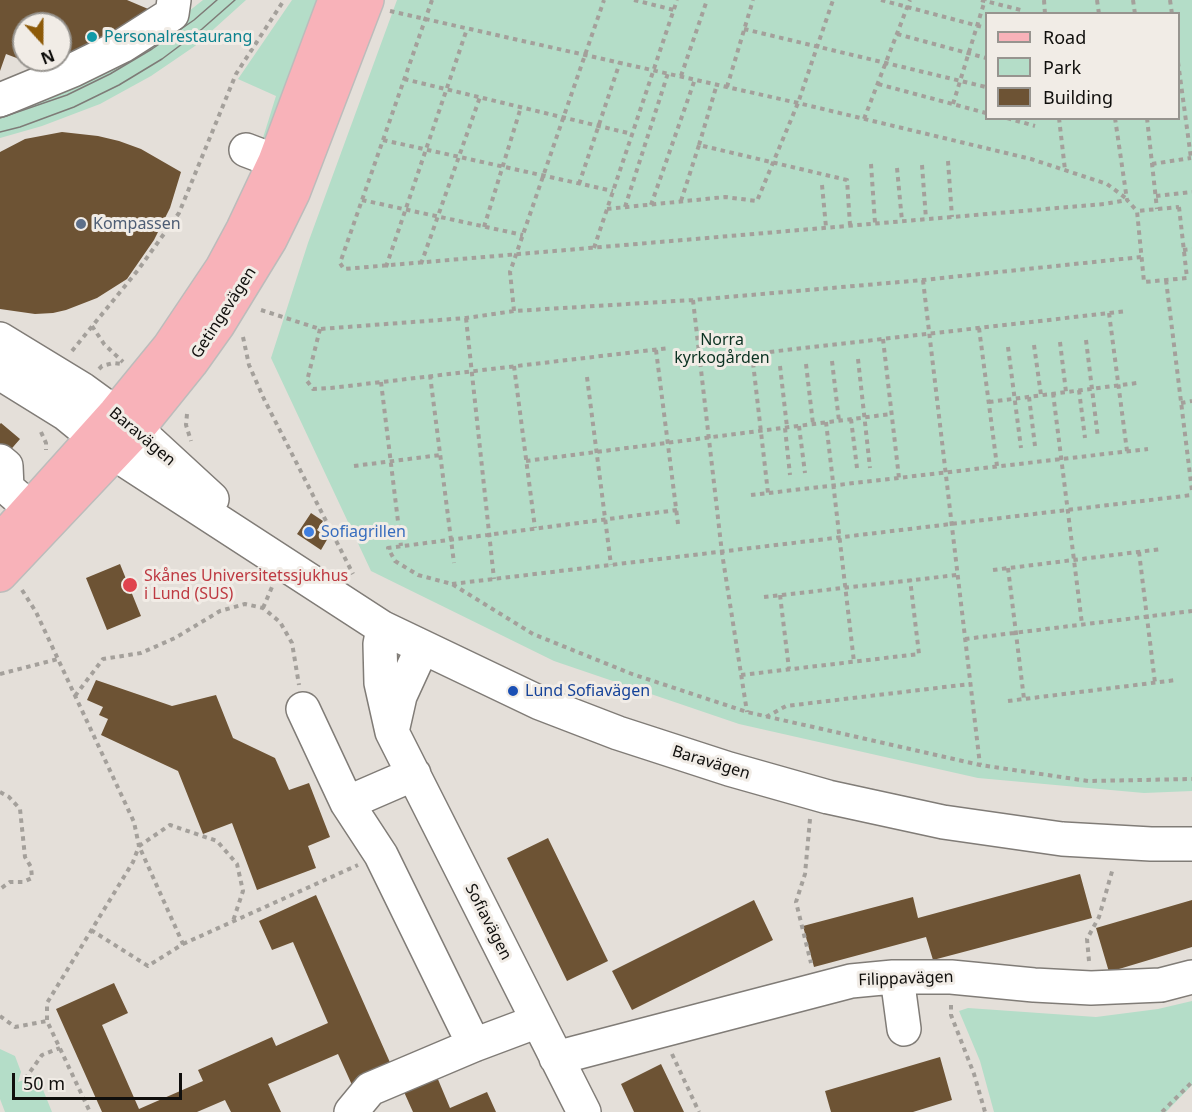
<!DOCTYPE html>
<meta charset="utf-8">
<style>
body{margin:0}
#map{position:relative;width:1192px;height:1112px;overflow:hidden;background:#e4dfd9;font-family:"Noto Sans",sans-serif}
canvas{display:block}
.legend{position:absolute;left:985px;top:12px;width:195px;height:108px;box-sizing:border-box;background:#f1ece6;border:2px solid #97948f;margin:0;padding:8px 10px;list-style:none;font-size:18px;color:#100f0d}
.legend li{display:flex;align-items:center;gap:12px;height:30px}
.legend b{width:30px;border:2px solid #97948f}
.north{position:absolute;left:12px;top:12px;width:60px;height:60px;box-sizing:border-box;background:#f1ece6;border:2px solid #97948f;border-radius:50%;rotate:159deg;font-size:16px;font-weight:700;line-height:24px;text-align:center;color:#100f0d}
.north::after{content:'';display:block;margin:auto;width:21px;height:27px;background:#8d5a08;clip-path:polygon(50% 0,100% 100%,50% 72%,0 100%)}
.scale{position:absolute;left:12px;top:1073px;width:170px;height:27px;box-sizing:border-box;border:3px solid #100f0d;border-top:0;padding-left:8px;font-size:18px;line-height:21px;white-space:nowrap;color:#100f0d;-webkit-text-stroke:4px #f1ece6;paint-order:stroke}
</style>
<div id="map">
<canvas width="1192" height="1112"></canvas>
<ul class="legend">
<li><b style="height:8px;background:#f8b2b9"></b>Road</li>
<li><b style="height:16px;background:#b4ddc8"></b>Park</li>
<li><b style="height:16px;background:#6d5334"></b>Building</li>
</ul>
<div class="north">N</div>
<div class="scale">50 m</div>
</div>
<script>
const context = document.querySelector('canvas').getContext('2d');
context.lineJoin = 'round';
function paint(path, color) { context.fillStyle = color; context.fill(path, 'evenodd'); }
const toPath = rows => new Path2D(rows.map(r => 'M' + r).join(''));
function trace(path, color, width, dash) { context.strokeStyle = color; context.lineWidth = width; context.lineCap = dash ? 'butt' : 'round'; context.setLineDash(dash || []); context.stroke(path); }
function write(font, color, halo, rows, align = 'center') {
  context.font = font + ' "Noto Sans",sans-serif'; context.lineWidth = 6; context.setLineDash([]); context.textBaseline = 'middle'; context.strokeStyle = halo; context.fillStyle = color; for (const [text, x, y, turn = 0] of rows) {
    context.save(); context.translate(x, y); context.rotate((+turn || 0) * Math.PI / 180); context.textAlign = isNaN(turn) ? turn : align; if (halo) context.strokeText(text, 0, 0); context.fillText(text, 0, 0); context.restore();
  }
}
paint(toPath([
 [203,0,246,0,195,46,151,76,100,104,42,126,0,138,0,112,179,19],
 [292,0,321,0,269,142,262,141,276,96,238,79],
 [397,0,1192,0,1192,791,1144,793,978,778,739,724,554,661,371,571,271,358,308,243],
 [986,14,1178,14,1178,118,986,118],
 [1192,1001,1192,1085,1166,1112,994,1112,980,1061,959,1011,968,1008,1096,1017,1158,1009],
 [0,1049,15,1056,21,1072,18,1082,37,1075,52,1112,5,1112,0,1099]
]), '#b4ddc8');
paint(toPath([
 [0,0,127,0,160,14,59,74,6,54,0,71],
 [24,24,60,24,60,60,24,60],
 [62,132,98,136,119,141,141,149,181,172,170,208,154,240,127,279,97,298,66,310,53,313,35,314,0,309,0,152,25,139],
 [1,423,20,439,0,462,0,424],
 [311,513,323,521,317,530,328,538,321,550,297,534],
 [120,564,141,616,107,630,86,578],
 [96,680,172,706,216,695,233,738,275,758,289,790,309,783,330,837,308,846,316,868,257,890,232,823,203,834,178,771,101,735,108,719,99,715,103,707,87,700],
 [548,838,608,961,567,981,507,858],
 [1080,874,1092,918,933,960,926,937,814,967,803,926,913,897,918,918],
 [316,895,392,1067,352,1085,338,1054,268,1084,281,1112,231,1112,225,1100,197,1112,102,1112,56,1009,114,983,128,1013,102,1025,139,1109,203,1081,198,1070,272,1037,276,1046,328,1023,293,942,272,950,259,921],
 [754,900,773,940,632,1010,612,971],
 [1192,900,1192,947,1109,972,1096,928],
 [940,1057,952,1100,913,1112,831,1112,825,1091],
 [661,1064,684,1112,634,1112,621,1084],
 [437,1077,450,1108,487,1092,496,1112,413,1112,404,1092]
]), '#6d5334');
const minor = toPath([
 [0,100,73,70,122,46,172,14,174,0],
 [246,150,275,161],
 [0,339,82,389,115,413,137,430,212,499],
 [0,373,66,414,115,454,383,628,540,703,618,733,729,769,828,797,943,822,1062,839,1151,844,1192,844],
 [0,461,6,466,7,488,30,508],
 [383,628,380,644,381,683,392,732,584,1112],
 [303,709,347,803,381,855,474,1045],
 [393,727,400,696,422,648],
 [347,803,414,774],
 [897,977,904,1029],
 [556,1058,851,981,893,977,951,977,1034,985,1091,988,1161,985,1192,977],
 [351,1112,370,1089,474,1045,538,1021]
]);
const major = toPath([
 [0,541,115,413,169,347,222,268,243,229,275,161,335,0],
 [0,575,137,430,191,363,218,325,270,240,293,193,367,0]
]);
trace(minor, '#807c77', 36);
trace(major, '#bcbcbb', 36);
trace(toPath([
 [432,0,340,263,344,269,1104,204,1127,200],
 [634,0,674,10],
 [881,0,986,28],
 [981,0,1021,10],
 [1044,0,1045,14],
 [1097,0,1099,14],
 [1133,0,1135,14],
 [1170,0,1172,14],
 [390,11,798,103,1031,159,1107,184,1127,199],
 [744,29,986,87],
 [897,34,986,58],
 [1178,62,1191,158],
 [681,76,707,0],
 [404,79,632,134],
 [878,84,986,113],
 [727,87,753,0],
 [953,104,985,0],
 [1007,118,1035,126],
 [1059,118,1065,170],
 [1115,118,1127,200,1137,211],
 [1147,118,1157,209],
 [864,119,910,0],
 [383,140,613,191],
 [699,145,717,84],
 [948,161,952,217],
 [871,164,875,223],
 [1152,164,1191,158],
 [922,165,926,219],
 [897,168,902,221],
 [579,184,620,62],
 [822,185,826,227],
 [1156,196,1192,192],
 [362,200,523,235],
 [681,201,699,145,847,180,850,225],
 [651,205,695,79],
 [625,207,668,73],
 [1179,207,1187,278,1144,282,1137,211,1179,207],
 [607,209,725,197,757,201,798,103,833,0],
 [484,227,521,107],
 [594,248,677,0],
 [1183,250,1192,249],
 [421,264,480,97],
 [386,267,467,29],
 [923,280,980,765],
 [1166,280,1192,491],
 [693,300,722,553,747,712],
 [261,310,320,329,466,318,514,311,693,300,923,280,1141,257],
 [514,311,510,272,604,0],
 [1109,313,1127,451],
 [466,318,494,579],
 [92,326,104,344,123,362],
 [979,328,997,466],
 [320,329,307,381,313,389,331,388,669,348],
 [243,337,249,365,264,399,353,574],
 [883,339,899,478],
 [1086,340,1098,438],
 [1060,342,1066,392],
 [1034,345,1041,395],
 [1008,347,1021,448],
 [656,350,678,524],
 [72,351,138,270,179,213,236,74,284,0],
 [752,354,768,493],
 [734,356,1127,311],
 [858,359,870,468],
 [832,361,839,421],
 [806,364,813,424],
 [514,366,535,528],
 [780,366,787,427],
 [99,369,102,366,113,363,122,364],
 [430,375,454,563],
 [587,377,611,565],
 [381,382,401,546],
 [1079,390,1085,438],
 [1053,393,1082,624],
 [1029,397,1035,446],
 [989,402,1137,383],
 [1181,403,1192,401],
 [187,414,186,425,191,441],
 [851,419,857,468],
 [826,422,854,662],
 [799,426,805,473],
 [785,428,790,475],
 [41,432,46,443,46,450],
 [526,461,891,414],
 [354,466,440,455],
 [751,495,1148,449],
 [677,510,388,548,395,561,418,575,452,584,533,634,632,674,747,712,980,765,1088,781,1192,779],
 [1139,552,1155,683],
 [1008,568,1024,699],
 [993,570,1162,549],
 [452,584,1192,495],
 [22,590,36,612,134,822,139,846,133,862,47,1003,47,1021,90,1112],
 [780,595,789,669],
 [764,597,957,575],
 [263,608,272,587],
 [965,639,1192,611],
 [0,674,58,659],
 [741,675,919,654,910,579],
 [75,696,103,659,141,653,175,638,220,611,245,604,263,608,280,622,292,643,299,685],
 [1008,701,1176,680],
 [766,717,786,706,970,684],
 [0,792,9,797,20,809,25,857,31,867,32,878,23,882,10,882,0,889],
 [810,819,805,874,796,902,811,963],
 [91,930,148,966,183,944,139,846,170,825,217,841,237,864,243,891,233,921],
 [183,944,358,865],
 [1089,961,1087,939,1099,917,1113,868],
 [951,1005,951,1015,974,1074,985,1112],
 [0,1016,15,1027,47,1021],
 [672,1054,699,1112],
 [25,1079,42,1055,60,1048],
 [1162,1112,1192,1082]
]), '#a4a09b', 4, [4.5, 4.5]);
trace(minor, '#fff', 33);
trace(major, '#f8b2b9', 33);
trace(toPath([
 [0,118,67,95,110,74,152,49,194,20,217,0],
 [0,132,20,127,74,107,119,85,162,59,202,29,235,0]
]), '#7e7b77', 1.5);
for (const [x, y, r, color] of [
 [92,37,6,"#0f9aa8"],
 [81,224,6,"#5c6f8a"],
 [309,532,6,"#3f7fe0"],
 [130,585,8,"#e0444e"],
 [513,691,6,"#1a4fb4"]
]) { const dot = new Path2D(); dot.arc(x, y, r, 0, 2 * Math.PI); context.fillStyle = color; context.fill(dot); trace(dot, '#f1ece6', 2); }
write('16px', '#0d838f', '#f1ece6', [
 ["Personalrestaurang",104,37]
], 'left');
write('16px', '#4e5e75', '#f1ece6', [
 ["Kompassen",93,224]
], 'left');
write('16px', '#100f0d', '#f1ece6', [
 ["Getingevägen",224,313,-57],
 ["Baravägen",142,437,40],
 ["Baravägen",711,763,17],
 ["Sofiavägen",488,922,63],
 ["Filippavägen",906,979,-2]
]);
write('16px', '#0b3222', '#f1ece6', [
 ["Norra",722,340],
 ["kyrkogården",722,358]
]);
write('16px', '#366cbe', '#f1ece6', [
 ["Sofiagrillen",321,532]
], 'left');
write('16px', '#be3a42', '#f1ece6', [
 ["Skånes Universitetssjukhus",144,576],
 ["i Lund (SUS)",144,594]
], 'left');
write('16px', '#164399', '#f1ece6', [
 ["Lund Sofiavägen",525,691]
], 'left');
</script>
